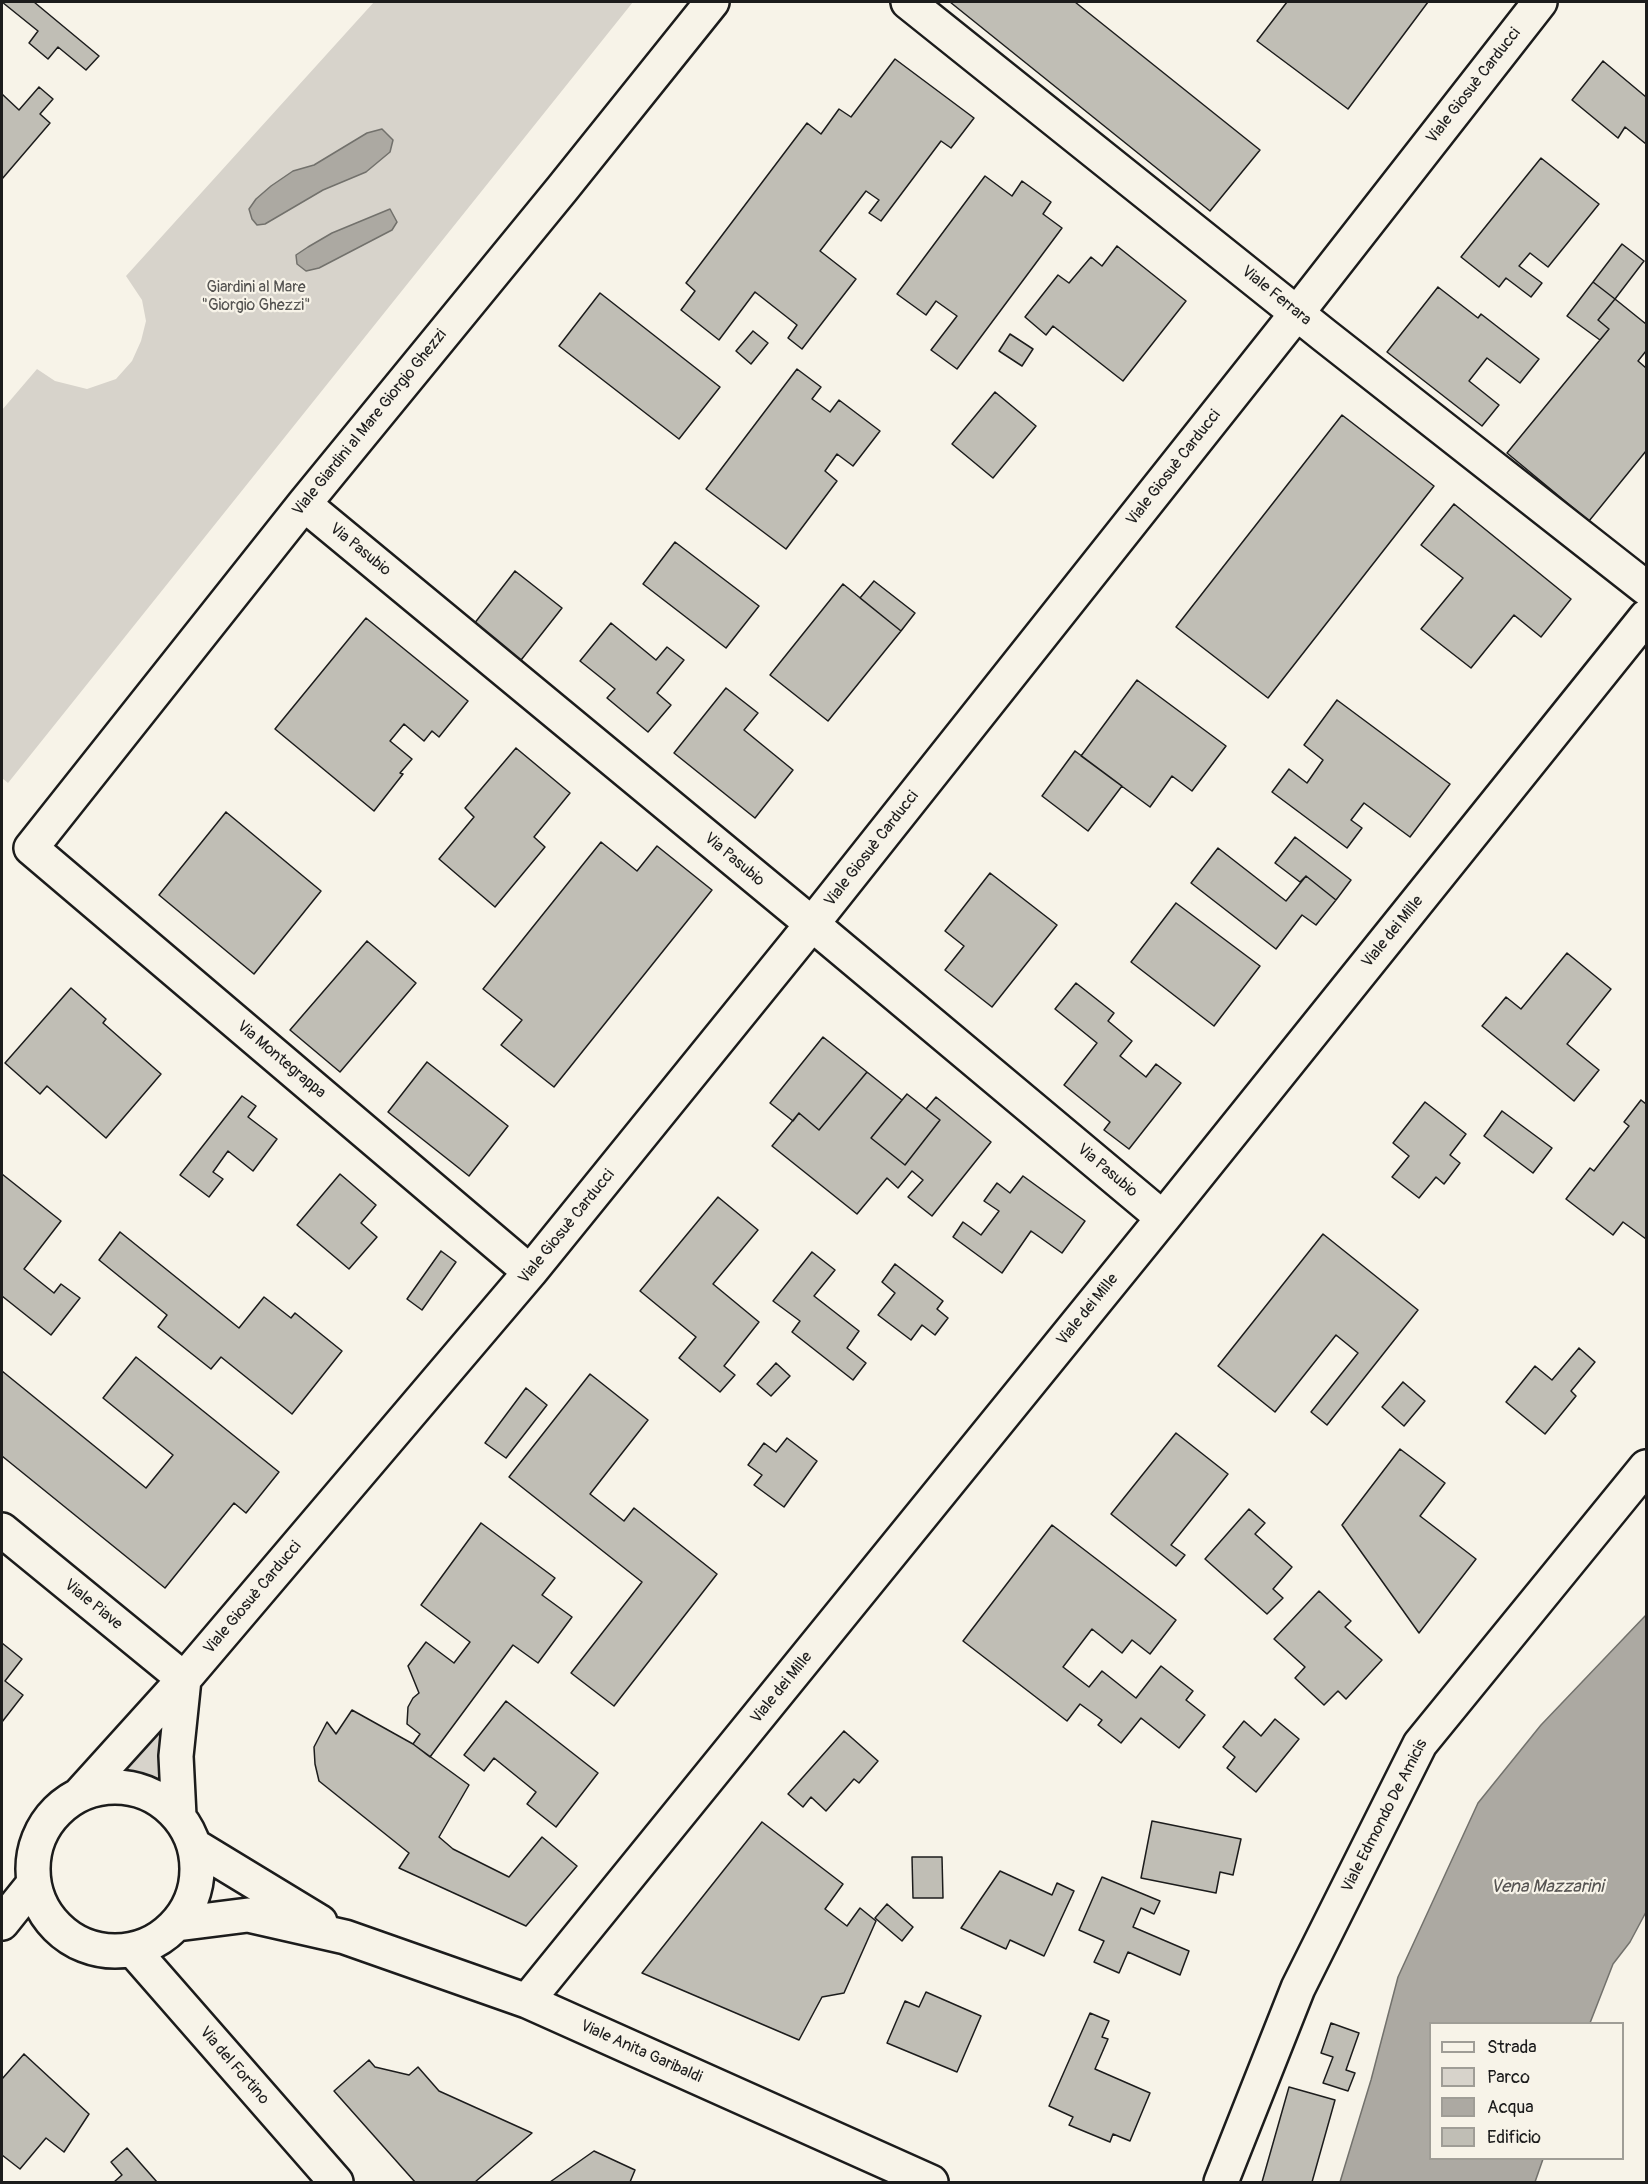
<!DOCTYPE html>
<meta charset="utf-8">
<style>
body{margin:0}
#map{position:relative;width:1648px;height:2184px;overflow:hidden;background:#f7f3e8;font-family:Pangolin,sans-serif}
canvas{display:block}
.frame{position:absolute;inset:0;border:3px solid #1c1c1c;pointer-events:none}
.legend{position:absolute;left:1429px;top:2022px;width:195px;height:138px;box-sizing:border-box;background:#f7f3e8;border:2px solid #9f9d96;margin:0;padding:8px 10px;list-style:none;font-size:18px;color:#1c1c1c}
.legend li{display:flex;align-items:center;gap:12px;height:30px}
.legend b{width:30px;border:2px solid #9f9d96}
</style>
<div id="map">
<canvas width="1648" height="2184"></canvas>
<div class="frame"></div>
<ul class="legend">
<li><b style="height:8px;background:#f7f3e8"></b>Strada</li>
<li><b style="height:16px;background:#d7d3cb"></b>Parco</li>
<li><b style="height:16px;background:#aca9a2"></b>Acqua</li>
<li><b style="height:16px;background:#c0beb5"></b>Edificio</li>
</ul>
</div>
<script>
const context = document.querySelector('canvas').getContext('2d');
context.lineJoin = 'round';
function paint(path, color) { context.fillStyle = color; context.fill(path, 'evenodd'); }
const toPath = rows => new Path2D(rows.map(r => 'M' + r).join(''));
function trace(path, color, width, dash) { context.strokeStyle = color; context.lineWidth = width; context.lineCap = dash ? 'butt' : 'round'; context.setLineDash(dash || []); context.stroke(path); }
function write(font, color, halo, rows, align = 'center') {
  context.font = font + ' Pangolin,sans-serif'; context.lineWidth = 4.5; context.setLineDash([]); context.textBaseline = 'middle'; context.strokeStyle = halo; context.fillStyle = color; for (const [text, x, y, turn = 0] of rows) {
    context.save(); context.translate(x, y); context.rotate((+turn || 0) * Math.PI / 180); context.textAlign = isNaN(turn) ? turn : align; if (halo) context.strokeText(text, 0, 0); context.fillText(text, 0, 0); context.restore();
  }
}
paint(toPath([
 [374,2,633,2,8,783,2,778,2,410,37,369,55,381,87,389,116,379,132,361,141,341,146,321,142,300,126,276],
 [172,1714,167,1793,159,1785,141,1774,123,1772]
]), '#d7d3cb');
const water = toPath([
 [382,129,393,140,390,152,366,172,323,190,265,224,257,225,252,219,249,209,256,199,271,186,293,171,314,165,367,133,382,129],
 [390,209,397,222,392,230,319,268,306,271,297,264,296,255,308,247,332,233,390,209],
 [1646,1615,1646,1912,1630,1942,1613,1964,1590,2023,1430,2024,1430,2158,1543,2159,1535,2182,1340,2182,1371,2080,1398,1977,1478,1803,1541,1725,1646,1615]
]);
paint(water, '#aca9a2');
trace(water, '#72716c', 1.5);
const building = toPath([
 [2,2,34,2,99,56,86,70,58,47,48,59,29,43,38,31,2,2],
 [950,2,1075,2,1260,150,1210,211,950,2],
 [1287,2,1428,2,1348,109,1257,41,1287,2],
 [895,59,974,118,951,148,941,141,881,221,869,213,879,200,866,191,820,251,856,279,802,349,788,338,797,325,755,292,719,340,681,310,695,291,686,283,807,123,821,134,839,109,851,117,895,59],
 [1603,61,1646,97,1646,144,1625,127,1618,138,1572,100,1603,61],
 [39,87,53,99,40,114,50,123,2,179,2,94,19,110,39,87],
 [1541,158,1599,204,1548,267,1530,253,1519,266,1542,283,1531,297,1506,278,1499,287,1461,257,1541,158],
 [985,176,1012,196,1022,181,1051,202,1043,214,1062,228,957,369,931,350,957,316,936,301,926,315,897,294,985,176],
 [1622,244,1644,261,1615,299,1593,282,1622,244],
 [1117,246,1186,301,1123,381,1053,326,1046,335,1025,317,1058,275,1069,283,1091,257,1102,266,1117,246],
 [1593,282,1615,299,1598,320,1609,329,1600,340,1567,316,1593,282],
 [1438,287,1478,318,1481,314,1539,359,1520,383,1487,358,1469,381,1499,405,1482,426,1387,352,1438,287],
 [600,293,720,387,679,439,559,346,600,293],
 [1615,299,1646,324,1646,351,1638,361,1646,368,1646,451,1589,521,1507,453,1609,329,1598,320,1615,299],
 [753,331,768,343,751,364,736,351,753,331],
 [1010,334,1033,349,1022,366,999,351,1010,334],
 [797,369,821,387,812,399,830,412,839,400,880,431,853,466,837,454,825,471,837,481,786,549,706,489,797,369],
 [995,392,1036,426,993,478,952,444,995,392],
 [1342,415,1434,486,1268,698,1176,627,1342,415],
 [1454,504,1571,599,1541,637,1514,615,1471,668,1421,629,1463,578,1421,545,1454,504],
 [675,542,759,606,726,648,643,584,675,542],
 [515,571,562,608,514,669,467,633,515,571],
 [874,581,915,613,901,631,860,598,874,581],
 [843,584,901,631,828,721,770,675,843,584],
 [366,618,468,701,439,737,432,731,424,741,404,724,390,741,412,759,400,773,403,774,374,811,275,729,366,618],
 [611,623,656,660,667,647,684,660,657,693,671,705,648,732,607,698,615,689,580,661,611,623],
 [1137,680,1226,746,1192,791,1172,776,1150,807,1081,756,1137,680],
 [726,688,758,713,744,730,793,770,755,818,674,753,726,688],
 [1337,700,1450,784,1410,837,1364,803,1351,820,1362,828,1347,848,1272,792,1289,769,1307,783,1323,760,1304,745,1337,700],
 [516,748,570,793,534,837,545,847,495,907,439,859,474,817,465,808,516,748],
 [1075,751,1122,786,1088,831,1042,796,1075,751],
 [226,812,321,891,254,974,159,895,226,812],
 [1295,837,1351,880,1336,900,1306,876,1300,882,1275,863,1295,837],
 [601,842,637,871,657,846,712,890,554,1087,501,1045,522,1020,483,989,601,842],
 [1218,848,1286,901,1306,876,1336,900,1316,925,1302,915,1276,949,1191,883,1218,848],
 [990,873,1057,925,992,1007,945,970,964,946,945,931,990,873],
 [1176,903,1260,966,1214,1026,1131,962,1176,903],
 [367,941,416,983,340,1072,290,1030,367,941],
 [1567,953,1611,989,1567,1044,1599,1070,1574,1101,1482,1026,1506,997,1521,1009,1567,953],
 [1076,983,1114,1013,1108,1021,1132,1041,1120,1056,1146,1077,1156,1064,1181,1083,1129,1149,1104,1130,1110,1122,1064,1085,1097,1043,1055,1009,1076,983],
 [71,988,106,1019,103,1023,161,1074,106,1138,47,1086,40,1094,5,1063,71,988],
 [823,1037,867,1072,819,1130,799,1113,793,1121,770,1103,823,1037],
 [427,1062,508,1126,469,1176,388,1112,427,1062],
 [867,1072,902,1100,871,1138,905,1165,940,1120,926,1109,936,1097,991,1142,932,1216,908,1197,923,1180,912,1171,898,1188,887,1178,857,1214,772,1146,799,1113,819,1130,867,1072],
 [907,1094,940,1120,905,1165,871,1138,907,1094],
 [242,1096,256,1106,248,1117,277,1139,253,1171,228,1151,213,1172,223,1179,209,1197,180,1175,242,1096],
 [1641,1100,1646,1104,1646,1239,1623,1222,1613,1235,1566,1199,1590,1168,1594,1171,1629,1126,1624,1122,1641,1100],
 [1425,1102,1466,1134,1450,1155,1460,1163,1444,1184,1436,1177,1419,1198,1392,1177,1409,1156,1393,1143,1425,1102],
 [1502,1111,1552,1148,1533,1173,1484,1136,1502,1111],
 [2,1174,61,1221,24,1269,54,1293,61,1284,80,1298,51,1335,2,1296,2,1174],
 [340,1174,376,1205,361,1223,377,1237,349,1269,297,1225,340,1174],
 [1023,1176,1085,1221,1062,1253,1031,1231,1002,1273,953,1237,963,1222,981,1235,999,1211,984,1201,997,1183,1010,1193,1023,1176],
 [718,1197,758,1230,713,1284,759,1322,724,1366,735,1375,720,1392,679,1358,696,1337,640,1291,718,1197],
 [120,1232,239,1328,264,1297,291,1318,295,1313,342,1351,292,1414,221,1357,211,1369,158,1327,167,1315,99,1260,120,1232],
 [1323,1234,1418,1310,1327,1425,1311,1412,1358,1353,1336,1335,1275,1412,1218,1366,1323,1234],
 [441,1251,456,1262,422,1310,407,1299,441,1251],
 [812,1252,835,1270,814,1296,859,1331,847,1348,866,1363,853,1380,792,1332,800,1321,773,1301,812,1252],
 [895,1264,943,1301,937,1309,948,1318,935,1335,922,1325,911,1340,878,1315,895,1293,882,1282,895,1264],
 [1579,1348,1595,1362,1571,1391,1576,1396,1545,1434,1506,1402,1535,1366,1552,1380,1579,1348],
 [136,1357,279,1472,246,1513,234,1503,165,1588,2,1456,2,1371,146,1488,173,1455,103,1398,136,1357],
 [776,1363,790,1376,771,1396,757,1384,776,1363],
 [590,1374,648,1420,590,1494,624,1521,634,1508,717,1574,614,1706,571,1673,642,1582,509,1477,590,1374],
 [1403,1382,1425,1401,1404,1426,1382,1407,1403,1382],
 [526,1388,547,1405,506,1458,485,1443,526,1388],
 [1176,1433,1228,1474,1171,1545,1185,1555,1176,1566,1111,1514,1176,1433],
 [787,1438,817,1461,784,1507,754,1485,762,1475,748,1465,764,1443,776,1452,787,1438],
 [1400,1449,1445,1483,1420,1516,1476,1559,1419,1633,1342,1525,1400,1449],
 [1249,1509,1265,1523,1255,1534,1292,1567,1273,1589,1283,1598,1267,1614,1205,1559,1249,1509],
 [481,1523,555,1578,542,1595,572,1617,538,1663,513,1645,430,1757,413,1744,420,1734,407,1724,408,1707,413,1698,419,1693,408,1666,426,1642,454,1663,470,1642,421,1605,481,1523],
 [1052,1525,1176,1620,1150,1654,1132,1640,1122,1653,1092,1629,1063,1667,1089,1687,1102,1671,1136,1698,1161,1666,1193,1691,1186,1700,1205,1715,1179,1748,1141,1718,1121,1743,1098,1725,1102,1720,1080,1704,1067,1721,963,1641,1052,1525],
 [1319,1591,1351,1621,1345,1627,1382,1660,1346,1699,1338,1691,1324,1705,1295,1678,1305,1667,1274,1639,1319,1591],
 [2,1643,22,1659,5,1681,23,1695,2,1722,2,1643],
 [506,1701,598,1773,556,1827,527,1804,536,1792,494,1758,484,1771,464,1755,506,1701],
 [352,1710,413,1744,469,1785,439,1837,453,1849,509,1877,542,1837,577,1866,526,1926,399,1868,409,1853,319,1781,315,1764,314,1747,327,1722,336,1734,352,1710],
 [1275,1719,1299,1739,1256,1792,1227,1768,1235,1757,1223,1747,1244,1721,1261,1736,1275,1719],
 [844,1731,878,1761,859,1783,854,1779,826,1811,811,1797,803,1807,788,1794,844,1731],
 [1152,1821,1241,1839,1233,1875,1220,1872,1216,1893,1141,1878,1152,1821],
 [762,1822,843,1884,825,1909,847,1926,860,1908,876,1921,844,1993,822,1997,799,2040,642,1973,762,1822],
 [912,1857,942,1857,943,1898,913,1898,912,1857],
 [1000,1871,1052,1895,1057,1883,1074,1891,1044,1956,1010,1940,1006,1949,961,1928,1000,1871],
 [1102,1877,1160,1901,1154,1914,1141,1908,1133,1927,1189,1951,1180,1975,1128,1952,1119,1973,1094,1962,1104,1941,1079,1930,1102,1877],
 [887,1904,913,1927,902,1941,875,1918,887,1904],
 [926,1992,981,2016,957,2072,887,2043,905,2001,919,2007,926,1992],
 [1090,2013,1109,2021,1102,2037,1108,2039,1095,2069,1150,2093,1130,2141,1113,2134,1110,2142,1069,2125,1073,2117,1049,2106,1090,2013],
 [1331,2023,1359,2033,1346,2070,1355,2073,1348,2091,1323,2083,1333,2057,1321,2053,1331,2023],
 [24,2054,89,2114,64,2152,46,2138,20,2169,2,2155,2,2079,24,2054],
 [369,2060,375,2067,409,2075,418,2067,439,2091,532,2133,475,2182,415,2182,334,2091,369,2060],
 [1289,2087,1335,2100,1312,2182,1262,2182,1289,2087],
 [127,2148,157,2182,114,2182,122,2175,111,2162,127,2148],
 [594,2151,635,2170,630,2182,550,2182,594,2151]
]);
paint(building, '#c0beb5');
trace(building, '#1c1c1c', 1.5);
const minor = toPath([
 [908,2,1324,335,1646,588],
 [304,504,812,924,1163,1218],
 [530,1272,31,848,304,504,562,189,712,2],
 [2,1530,184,1679],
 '33 1869a82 82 0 1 1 164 0a82 82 0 1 1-164 0Z',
 [80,1794,184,1679,530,1272,812,924,1297,313,1540,2],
 [179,1816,176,1756,184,1679],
 [195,1846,320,1922],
 [2,1923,34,1883],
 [177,1924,248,1915,345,1937,527,2001,931,2182],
 [133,1950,336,2182],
 [527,2001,1163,1218,1646,617],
 [1221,2182,1298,1988,1420,1744,1646,1467]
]);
trace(minor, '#1c1c1c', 38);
trace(minor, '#f7f3e8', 33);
write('16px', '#1c1c1c', '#f7f3e8', [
 ["Viale Giosuè Carducci",1474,86,-52],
 ["Viale Ferrara",1276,296,39],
 ["Viale Giardini al Mare Giorgio Ghezzi",370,423,-51],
 ["Viale Giosuè Carducci",1174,468,-52],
 ["Via Pasubio",360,550,39],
 ["Viale Giosuè Carducci",872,849,-52],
 ["Via Pasubio",734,860,40],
 ["Viale dei Mille",1393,932,-51],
 ["Via Montegrappa",281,1060,40],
 ["Via Pasubio",1107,1171,40],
 ["Viale Giosuè Carducci",567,1227,-51],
 ["Viale dei Mille",1088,1310,-51],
 ["Viale Giosuè Carducci",253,1598,-50],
 ["Viale Piave",93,1605,39],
 ["Viale dei Mille",782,1688,-51],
 ["Viale Edmondo De Amicis",1385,1816,-63],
 ["Viale Anita Garibaldi",641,2052,24],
 ["Via del Fortino",234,2066,49]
]);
write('16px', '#545351', '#f7f3e8', [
 ["Giardini al Mare",256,288],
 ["\"Giorgio Ghezzi\"",256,306]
]);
write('italic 18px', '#565452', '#f7f3e8', [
 ["Vena Mazzarini",1547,1887]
]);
</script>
